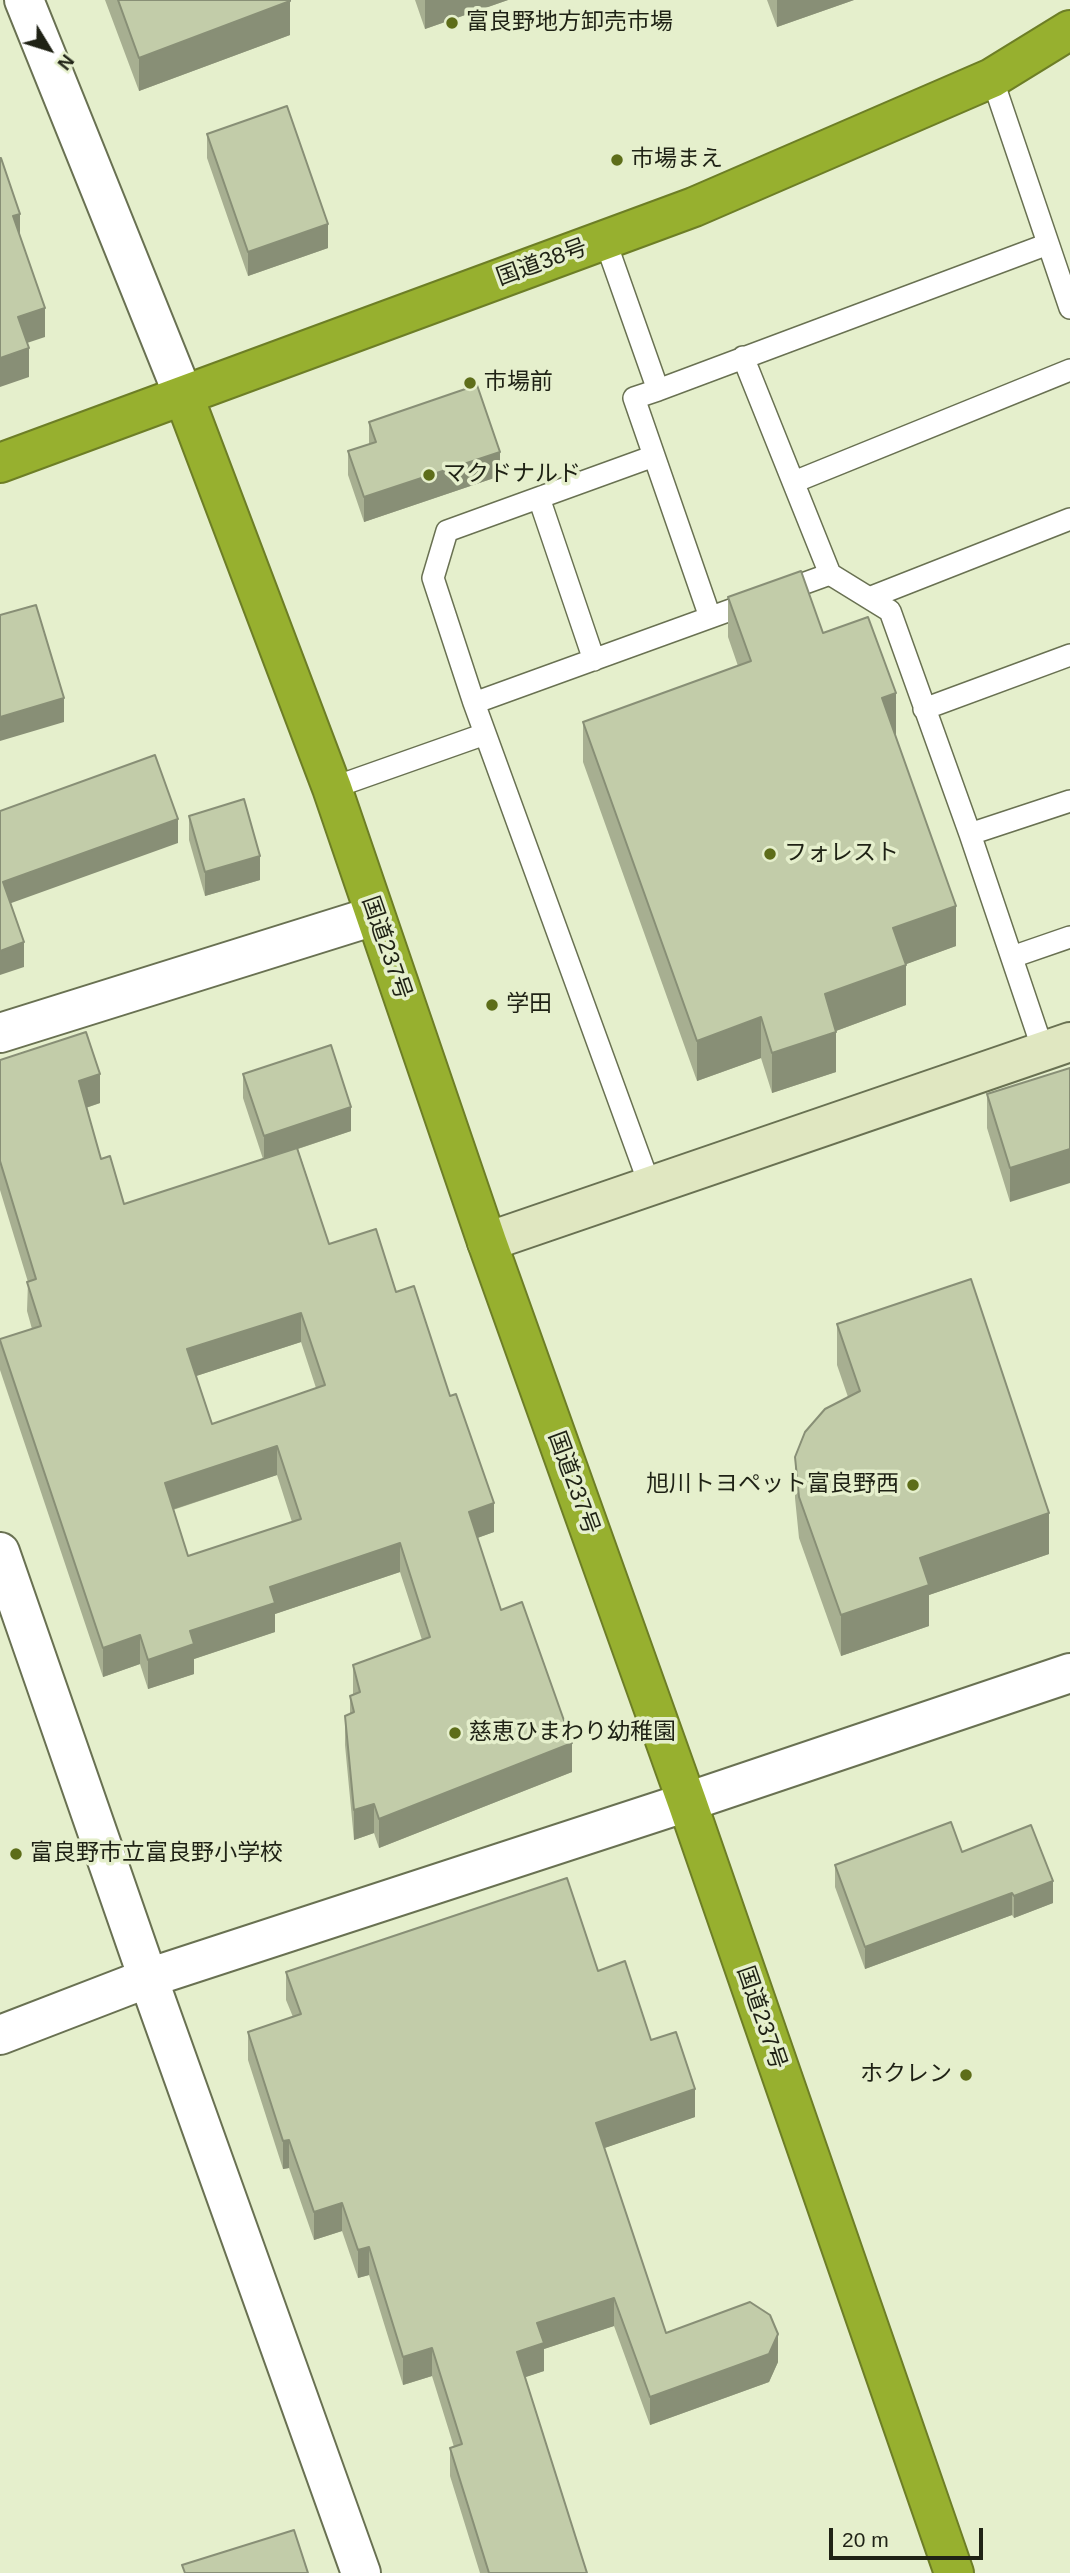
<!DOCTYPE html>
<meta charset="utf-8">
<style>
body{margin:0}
#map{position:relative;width:1070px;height:2573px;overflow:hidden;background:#e5efcc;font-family:Helvetica,sans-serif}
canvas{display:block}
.north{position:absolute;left:14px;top:14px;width:70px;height:70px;-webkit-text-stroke:5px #e5efcc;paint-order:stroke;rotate:128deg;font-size:19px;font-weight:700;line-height:28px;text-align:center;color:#1f2215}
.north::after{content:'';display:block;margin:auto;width:24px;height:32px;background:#1f2215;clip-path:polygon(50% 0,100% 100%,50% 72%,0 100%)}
.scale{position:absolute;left:829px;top:2528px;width:154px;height:32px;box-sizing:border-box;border:4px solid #1f2215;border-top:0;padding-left:9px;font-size:21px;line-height:24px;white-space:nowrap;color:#1f2215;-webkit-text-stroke:5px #e5efcc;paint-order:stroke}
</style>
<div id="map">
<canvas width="1070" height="2573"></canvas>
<div class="north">N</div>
<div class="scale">20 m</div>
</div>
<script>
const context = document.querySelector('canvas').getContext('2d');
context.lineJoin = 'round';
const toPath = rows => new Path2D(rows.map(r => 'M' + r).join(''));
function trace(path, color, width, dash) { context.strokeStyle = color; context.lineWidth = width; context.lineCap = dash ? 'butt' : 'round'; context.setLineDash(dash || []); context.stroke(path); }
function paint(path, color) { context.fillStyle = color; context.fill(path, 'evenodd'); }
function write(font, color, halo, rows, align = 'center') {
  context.font = font + ' Helvetica,"Noto Sans JP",sans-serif'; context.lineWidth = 7; context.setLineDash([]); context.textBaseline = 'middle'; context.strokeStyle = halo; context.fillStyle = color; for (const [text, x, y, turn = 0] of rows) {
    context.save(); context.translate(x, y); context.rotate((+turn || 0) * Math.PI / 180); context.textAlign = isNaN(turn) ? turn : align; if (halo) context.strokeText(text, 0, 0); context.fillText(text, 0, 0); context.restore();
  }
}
const lane = toPath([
 [992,78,1070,308],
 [605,240,658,390,1048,244],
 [743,357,830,574],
 [658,390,634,398,710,617],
 [794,482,1070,370],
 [539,498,594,660],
 [869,598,1070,519],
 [474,703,433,578,447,531,654,456],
 [924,709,1070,655],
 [332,788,485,734],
 [970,834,1070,801],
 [1012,957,1070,937],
 [650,1186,474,703,830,574,890,611,970,834,1043,1050]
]);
const street = toPath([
 [24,0,184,397],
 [0,1033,374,916],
 [0,1552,148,1978,361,2573],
 [0,2035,148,1978,687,1802,1070,1673]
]);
const secondary = toPath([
 [487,1242,1070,1042]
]);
const highway = toPath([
 [184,397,332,788,487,1242,687,1802,954,2573],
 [0,463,694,207,992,78,1070,30]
]);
trace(lane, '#697152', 24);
trace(street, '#697152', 42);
trace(secondary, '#697152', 42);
trace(highway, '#6d7e26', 42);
trace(lane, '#fff', 21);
trace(street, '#fff', 38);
trace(secondary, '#e0e7c1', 38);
trace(highway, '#97b02f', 38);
paint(toPath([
 [105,0,290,0,290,35,139,91],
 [415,0,508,0,425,29],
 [767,0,854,0,777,27],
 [207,134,328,248,248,276,207,158],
 [369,422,500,476,364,522,348,475,348,451,369,444],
 [728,597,823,633,896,734,895,734,956,946,906,964,906,1005,836,1031,836,1072,772,1093,761,1058,697,1081,583,762,583,722,738,666,728,637],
 [189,816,260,880,205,896,189,840],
 [0,1060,100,1103,86,1108,101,1159,124,1204,263,1159,243,1098,243,1074,351,1131,298,1149,329,1244,396,1292,494,1532,477,1538,501,1610,572,1772,379,1848,374,1833,354,1840,345,1745,345,1716,350,1714,350,1696,353,1695,353,1665,422,1640,400,1572,275,1614,275,1632,194,1659,194,1674,148,1689,140,1664,103,1677,0,1370,0,1339,32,1329,27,1311,28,1282,0,1190],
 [301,1342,316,1388,212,1424,196,1376],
 [277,1475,292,1522,188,1556,173,1510],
 [1070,1068,1010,1202,987,1128,987,1094],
 [837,1324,1049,1554,929,1595,929,1626,841,1656,799,1538,795,1498,795,1457,848,1397,837,1365],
 [962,1852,1053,1903,1014,1918,1012,1915,865,1969,835,1887,835,1865],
 [598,1971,651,2040,695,2117,604,2148,666,2333,778,2362,769,2382,650,2425,614,2326,544,2349,544,2371,525,2377,587,2573,480,2573,450,2476,450,2448,454,2447,432,2376,403,2385,369,2275,358,2278,342,2231,314,2240,289,2168,283,2169,248,2060,248,2032,293,2017,286,2000,286,1972]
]), '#a7af91');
paint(toPath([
 [425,0,508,0,425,29],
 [777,0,854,0,777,27],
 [290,1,290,35,139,91,139,58],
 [20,214,20,242,13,216],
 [328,224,328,248,248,276,248,252],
 [45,308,45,337,18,346,18,317],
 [29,348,29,377,0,387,0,358],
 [500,452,500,476,364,522,364,497],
 [896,693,896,734,882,739,882,698],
 [64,698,64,722,0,741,0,717],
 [178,819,178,843,3,906,3,882],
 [260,856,260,880,205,896,205,872],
 [956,906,956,946,893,969,893,928],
 [24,942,24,967,0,975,0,951],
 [906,965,906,1005,825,1035,825,994],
 [761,1017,761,1058,697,1081,697,1041],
 [836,1032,836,1072,772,1093,772,1053],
 [100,1074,100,1103,79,1110,79,1081],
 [351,1107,351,1131,264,1160,264,1136],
 [1070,1149,1070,1183,1010,1202,1010,1168],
 [301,1313,301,1342,187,1379,187,1349],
 [277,1446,277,1475,165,1512,165,1483],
 [494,1503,494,1532,469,1541,469,1512],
 [1049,1513,1049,1554,929,1595,929,1626,841,1656,841,1615,920,1558],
 [400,1543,400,1572,275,1614,275,1632,194,1659,194,1674,148,1689,148,1660,190,1631,270,1587],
 [140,1635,140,1664,103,1677,103,1648],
 [572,1743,572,1772,379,1848,379,1819],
 [374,1804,374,1833,354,1840,354,1810],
 [1053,1881,1053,1903,1014,1918,1014,1896],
 [1012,1893,1012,1915,865,1969,865,1947],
 [695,2089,695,2117,596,2151,596,2123],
 [289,2140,289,2168,283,2169,283,2141],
 [342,2203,342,2231,314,2240,314,2212],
 [369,2247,369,2275,358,2278,358,2250],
 [614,2298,614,2326,544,2349,544,2371,517,2380,517,2352,537,2323],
 [778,2334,778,2362,769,2382,650,2425,650,2397],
 [432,2348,432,2376,403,2385,403,2357]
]), '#888f76');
const building = toPath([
 [118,0,290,0,290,1,139,58,118,0],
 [287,106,328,224,248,252,207,134,287,106],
 [0,158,1,158,20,214,13,216,45,308,18,317,29,348,0,358,0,158],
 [477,385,500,452,364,497,348,451,376,442,369,422,477,385],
 [801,571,823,633,868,617,896,693,882,698,956,906,893,928,906,965,825,994,836,1032,772,1053,761,1017,697,1041,583,722,751,661,728,597,801,571],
 [36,605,64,698,0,717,0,615,36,605],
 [155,755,178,819,3,882,24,942,0,951,0,811,155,755],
 [244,799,260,856,205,872,189,816,244,799],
 [86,1032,100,1074,79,1081,101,1159,110,1156,124,1204,297,1148,329,1244,376,1229,396,1292,414,1286,450,1396,456,1394,494,1503,469,1512,501,1610,522,1602,572,1743,379,1819,374,1804,354,1810,345,1716,354,1712,350,1696,360,1692,353,1665,430,1637,400,1543,270,1587,275,1603,190,1631,194,1644,148,1660,140,1635,103,1648,0,1340,0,1339,41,1326,27,1282,36,1279,0,1161,0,1060,86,1032],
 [301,1313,325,1385,212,1424,187,1349,301,1313],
 [277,1446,301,1519,188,1556,165,1483,277,1446],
 [331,1045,351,1107,264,1136,243,1074,331,1045],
 [1070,1068,1070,1149,1010,1168,987,1094,1070,1068],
 [971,1279,1049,1513,920,1558,929,1585,841,1615,799,1497,795,1457,805,1432,825,1409,860,1391,837,1324,971,1279],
 [951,1822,962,1852,1031,1825,1053,1881,1014,1896,1012,1893,865,1947,835,1865,951,1822],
 [567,1878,598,1971,625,1961,651,2040,676,2032,695,2089,596,2123,666,2333,750,2302,770,2315,778,2334,769,2354,650,2397,614,2298,537,2323,544,2343,517,2352,587,2573,489,2573,450,2448,462,2444,432,2348,403,2357,369,2247,358,2250,342,2203,314,2212,289,2140,283,2141,248,2032,301,2014,286,1972,567,1878],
 [294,2530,308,2573,185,2573,182,2565,294,2530]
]);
paint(building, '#c2cca9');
trace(building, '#888f76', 2);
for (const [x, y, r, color] of [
 [452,23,7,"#5d6d19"],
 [617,160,7,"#5d6d19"],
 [470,383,7,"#5d6d19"],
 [429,475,7,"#5d6d19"],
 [770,854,7,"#5d6d19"],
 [492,1005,7,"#5d6d19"],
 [913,1485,7,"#5d6d19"],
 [455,1733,7,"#5d6d19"],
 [16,1854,7,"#5d6d19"],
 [966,2075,7,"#5d6d19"]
]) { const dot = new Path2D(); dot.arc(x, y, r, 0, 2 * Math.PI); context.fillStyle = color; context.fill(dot); trace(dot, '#e5efcc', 2.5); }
write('23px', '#1f2215', '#e5efcc', [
 ["富良野地方卸売市場",466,23],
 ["市場まえ",631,160],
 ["市場前",484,383],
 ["マクドナルド",443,475],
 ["フォレスト",784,854],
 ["学田",506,1005],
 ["旭川トヨペット富良野西",899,1485,"right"],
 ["慈恵ひまわり幼稚園",469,1733],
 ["富良野市立富良野小学校",30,1854],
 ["ホクレン",952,2075,"right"]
], 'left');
write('23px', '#1f2215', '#e5efcc', [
 ["国道38号",542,263,-20],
 ["国道237号",386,948,71],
 ["国道237号",573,1483,70],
 ["国道237号",761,2018,71]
]);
</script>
